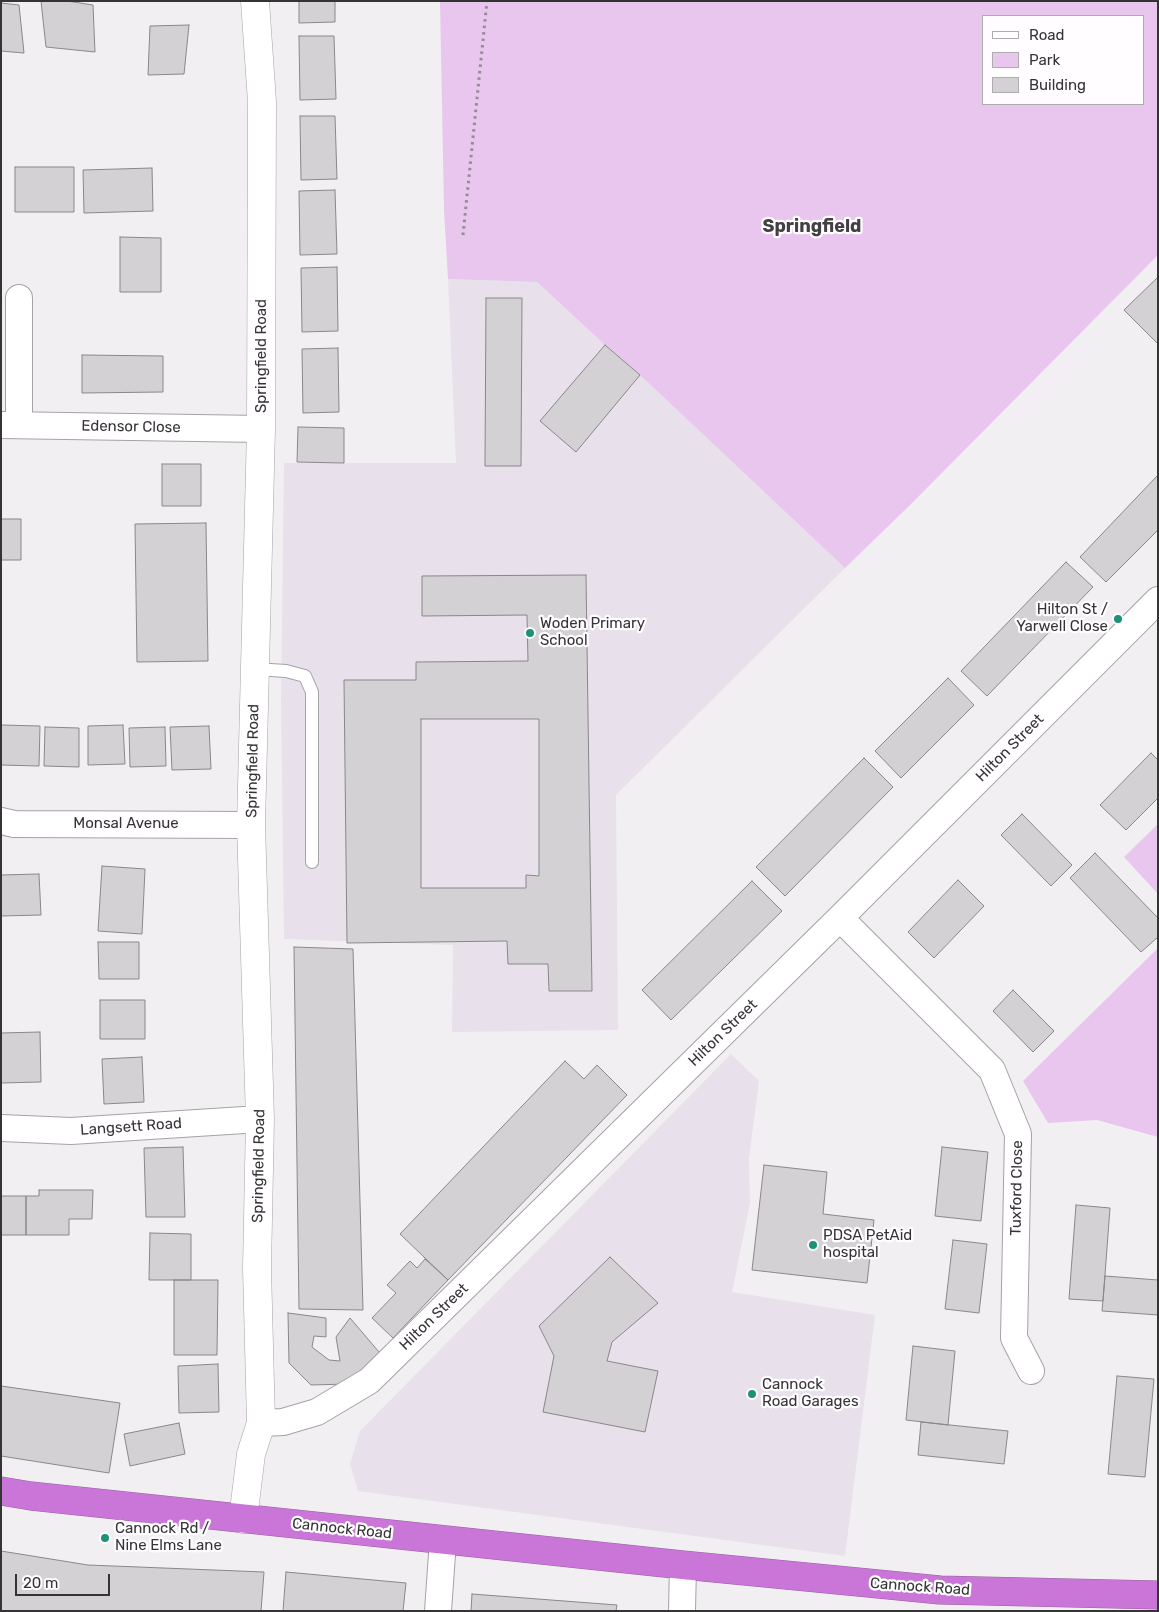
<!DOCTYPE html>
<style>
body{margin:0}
#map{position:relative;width:1159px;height:1612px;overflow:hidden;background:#f2eff3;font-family:Rubik,sans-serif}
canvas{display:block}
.frame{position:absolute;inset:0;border:2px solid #353435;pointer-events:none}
.legend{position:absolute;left:982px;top:15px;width:162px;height:90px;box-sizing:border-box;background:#fffdff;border:1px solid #aeadae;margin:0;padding:6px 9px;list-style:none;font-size:15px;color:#353435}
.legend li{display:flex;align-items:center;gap:10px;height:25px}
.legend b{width:25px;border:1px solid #aeadae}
.scale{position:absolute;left:15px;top:1574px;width:95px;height:22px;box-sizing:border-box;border:2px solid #353435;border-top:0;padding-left:6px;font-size:15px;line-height:18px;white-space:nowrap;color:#353435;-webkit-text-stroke:4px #fffdff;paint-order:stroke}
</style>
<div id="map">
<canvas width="1159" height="1612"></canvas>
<div class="frame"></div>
<ul class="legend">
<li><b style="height:6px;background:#fff"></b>Road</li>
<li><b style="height:14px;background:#e8c6ee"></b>Park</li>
<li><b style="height:14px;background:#d4d1d4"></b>Building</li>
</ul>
<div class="scale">20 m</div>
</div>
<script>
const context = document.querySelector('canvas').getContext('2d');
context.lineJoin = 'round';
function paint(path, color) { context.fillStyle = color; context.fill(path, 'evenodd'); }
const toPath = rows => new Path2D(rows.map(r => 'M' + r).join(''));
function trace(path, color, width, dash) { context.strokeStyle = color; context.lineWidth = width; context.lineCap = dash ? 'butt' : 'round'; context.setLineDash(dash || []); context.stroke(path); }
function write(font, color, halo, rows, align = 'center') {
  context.font = font + ' Rubik,sans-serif'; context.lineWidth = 4.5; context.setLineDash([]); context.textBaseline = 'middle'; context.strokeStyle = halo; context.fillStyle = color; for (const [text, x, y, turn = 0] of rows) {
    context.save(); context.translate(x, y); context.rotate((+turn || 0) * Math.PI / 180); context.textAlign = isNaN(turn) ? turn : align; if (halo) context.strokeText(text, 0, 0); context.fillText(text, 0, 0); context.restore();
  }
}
paint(toPath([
 [448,279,537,282,605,345,640,375,845,568,616,795,618,1030,452,1032,453,945,284,939,281,699,284,463,456,463],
 [731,1054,759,1081,749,1158,750,1203,732,1292,875,1315,845,1556,358,1491,350,1464,360,1431]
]), '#e8e0ea');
paint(toPath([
 [440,1,1158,1,1158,255,909,506,845,568,640,375,605,345,537,282,448,279,444,211],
 [983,16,1143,16,1143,104,983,104],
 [1158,824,1158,894,1124,857],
 [1158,948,1158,1137,1097,1120,1048,1123,1023,1081]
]), '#e8c6ee');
const building = toPath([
 [41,1,67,1,93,5,95,52,46,47,41,1],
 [299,1,335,1,335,22,299,23,299,1],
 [1,3,19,5,24,53,1,51,1,3],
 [189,25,184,74,148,75,150,26,189,25],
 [299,36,334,36,336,99,300,100,299,36],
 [300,116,335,116,337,179,301,180,300,116],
 [15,167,74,167,74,212,15,212,15,167],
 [152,168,153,211,84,213,83,170,152,168],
 [335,190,337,254,300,255,299,191,335,190],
 [120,237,161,238,161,292,120,292,120,237],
 [337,267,338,331,302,332,301,268,337,267],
 [1158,277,1158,344,1124,310,1158,277],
 [486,298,522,298,521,466,485,466,486,298],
 [605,345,640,375,576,452,540,421,605,345],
 [338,348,339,412,303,413,302,349,338,348],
 [82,355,163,356,163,392,82,393,82,355],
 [298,427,344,428,344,463,297,462,298,427],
 [162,464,201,464,201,506,162,506,162,464],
 [1158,475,1158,530,1106,582,1080,557,1158,475],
 [1,519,21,519,21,560,1,560,1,519],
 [206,523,208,661,137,662,135,524,206,523],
 [1066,562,1093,587,987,696,961,671,1066,562],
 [586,575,592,991,549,991,548,964,508,964,507,941,347,943,344,680,416,680,416,662,528,661,527,615,422,616,422,576,586,575],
 [421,719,539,719,539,876,526,875,526,888,421,888,421,719],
 [948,678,974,705,901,778,875,751,948,678],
 [1,725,40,726,39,766,1,765,1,725],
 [123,725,125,764,88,765,88,726,123,725],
 [209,726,211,769,172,770,170,727,209,726],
 [45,727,79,728,79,767,44,766,45,727],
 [165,727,166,766,130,767,129,728,165,727],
 [1151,753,1158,760,1158,798,1126,830,1100,805,1151,753],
 [864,758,893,787,785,896,756,867,864,758],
 [1022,814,1072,865,1051,886,1001,835,1022,814],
 [1095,853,1158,918,1158,937,1141,952,1070,878,1095,853],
 [102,866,145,869,142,934,98,931,102,866],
 [39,874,41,915,1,916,1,875,39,874],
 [958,880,984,906,934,958,908,932,958,880],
 [752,881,782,911,671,1020,642,990,752,881],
 [98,942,139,942,139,979,99,979,98,942],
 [294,947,353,949,363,1310,299,1309,294,947],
 [1013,990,1054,1031,1033,1052,993,1011,1013,990],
 [100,1000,145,1000,145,1039,100,1039,100,1000],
 [40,1032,41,1082,1,1083,1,1033,40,1032],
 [142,1057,144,1102,104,1104,102,1059,142,1057],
 [565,1061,584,1079,597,1065,627,1095,448,1280,400,1234,565,1061],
 [183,1147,185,1217,146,1217,144,1148,183,1147],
 [942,1147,988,1152,981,1221,935,1216,942,1147],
 [764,1165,827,1172,823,1214,874,1220,867,1283,752,1270,764,1165],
 [39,1190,93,1190,92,1219,69,1219,69,1235,26,1235,26,1196,39,1196,39,1190],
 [1,1196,26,1196,26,1235,1,1235,1,1196],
 [1076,1205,1110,1208,1103,1301,1069,1299,1076,1205],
 [150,1233,191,1234,191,1280,149,1280,150,1233],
 [953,1240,987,1244,979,1313,945,1309,953,1240],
 [610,1257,658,1303,612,1342,607,1361,658,1371,645,1432,543,1412,554,1356,539,1326,610,1257],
 [425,1259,448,1280,393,1338,372,1318,396,1293,387,1285,410,1261,417,1268,425,1259],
 [1105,1276,1158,1280,1158,1315,1102,1311,1105,1276],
 [174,1280,218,1280,217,1355,174,1355,174,1280],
 [288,1313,326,1318,326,1337,314,1336,312,1347,329,1360,340,1361,336,1337,350,1318,379,1352,347,1384,311,1385,289,1363,288,1313],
 [913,1346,955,1351,948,1425,906,1420,913,1346],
 [218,1364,219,1412,179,1413,178,1366,218,1364],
 [1117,1376,1154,1379,1145,1477,1108,1474,1117,1376],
 [1,1386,120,1403,109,1473,1,1456,1,1386],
 [921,1422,1008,1431,1004,1464,918,1455,921,1422],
 [179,1423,185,1454,130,1466,124,1434,179,1423],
 [1,1551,88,1565,264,1572,261,1611,1,1611,1,1551],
 [286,1572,406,1583,403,1611,283,1611,286,1572],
 [472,1594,617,1605,616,1611,471,1611,472,1594]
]);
paint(building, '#d4d1d4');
trace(building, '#8a878b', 1);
const lane = toPath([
 [255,669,286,671,305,676,312,692,312,862]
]);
const street = toPath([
 [19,298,19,424],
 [1,425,261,429],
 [1,821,14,824,251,825],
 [840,918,992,1070,1018,1134,1014,1338,1031,1371],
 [1,1128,71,1131,260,1119],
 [261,1423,283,1422,317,1412,369,1381,840,918,1158,600],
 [438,1611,443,1540],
 [682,1611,683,1565]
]);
const secondary = toPath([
 [243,1519,251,1454,261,1423,257,1268,260,1119,251,825,261,429,262,102,255,1]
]);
const highway = toPath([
 [1,1491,31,1496,683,1565,940,1590,1158,1595]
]);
trace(lane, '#a5a2a6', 14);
trace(street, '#a5a2a6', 28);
trace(secondary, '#a5a2a6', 29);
trace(highway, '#965f9f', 29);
trace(toPath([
 [463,235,487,1]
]), '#908e91', 3, [2.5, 4]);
trace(lane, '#fff', 12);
trace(street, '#fff', 26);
trace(secondary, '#fff', 28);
trace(highway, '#ca76d8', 28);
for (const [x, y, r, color] of [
 [1118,619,5,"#1d9276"],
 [530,633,5,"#1d9276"],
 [813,1245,5,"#1d9276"],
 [752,1394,5,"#1d9276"],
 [105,1538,5,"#1d9276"]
]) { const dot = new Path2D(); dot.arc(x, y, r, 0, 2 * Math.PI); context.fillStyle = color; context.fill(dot); trace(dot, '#fffdff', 2); }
write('15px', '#353435', '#fffdff', [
 ["Springfield Road",262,356,-90],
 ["Edensor Close",131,427,1],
 ["Hilton Street",1010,748,-45],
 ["Springfield Road",253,761,-89],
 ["Monsal Avenue",126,824],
 ["Hilton Street",723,1033,-44],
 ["Langsett Road",131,1127,-4],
 ["Springfield Road",259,1166,-89],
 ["Tuxford Close",1017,1188,-89],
 ["Hilton Street",434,1317,-44],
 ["Cannock Road",342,1529,6],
 ["Cannock Road",920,1587,4]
]);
write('15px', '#353435', '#fffdff', [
 ["Hilton St /",1108,610,"right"],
 ["Yarwell Close",1108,627,"right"],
 ["Woden Primary",540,624],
 ["School",540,641],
 ["PDSA PetAid",823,1236],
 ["hospital",823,1253],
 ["Cannock",762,1385],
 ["Road Garages",762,1402],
 ["Cannock Rd /",115,1529],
 ["Nine Elms Lane",115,1546]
], 'left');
write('bold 18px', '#434043', '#fffdff', [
 ["Springfield",812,227]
]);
</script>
